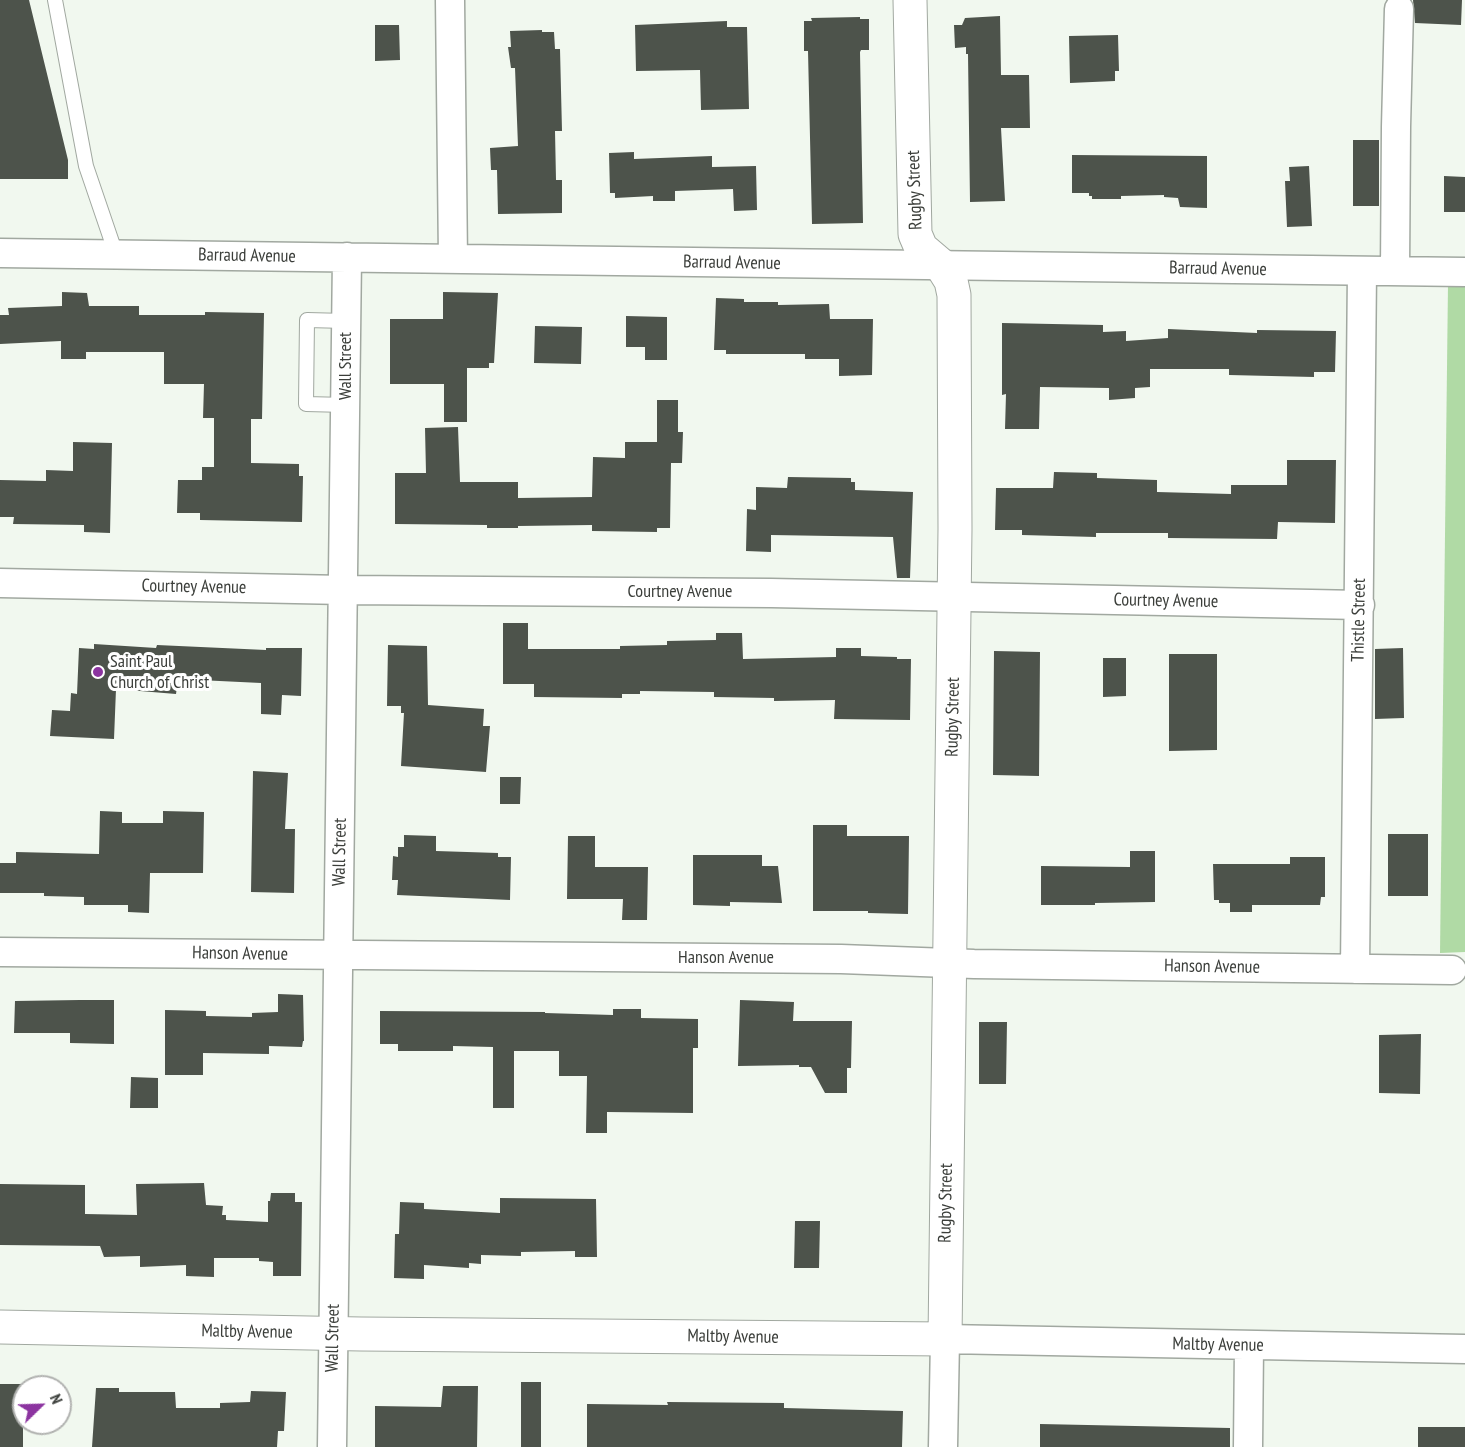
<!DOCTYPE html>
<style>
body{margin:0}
#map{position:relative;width:1465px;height:1447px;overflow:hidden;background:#f1f8ef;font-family:"PT Sans Narrow",sans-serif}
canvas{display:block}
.north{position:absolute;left:12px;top:1375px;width:60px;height:60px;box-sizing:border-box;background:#fff;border:2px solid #b1b2b0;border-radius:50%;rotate:67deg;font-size:16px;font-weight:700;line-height:24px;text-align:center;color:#3b3e3a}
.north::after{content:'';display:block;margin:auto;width:21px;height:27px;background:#8c34a0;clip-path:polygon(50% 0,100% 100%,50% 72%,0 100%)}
</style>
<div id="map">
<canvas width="1465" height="1447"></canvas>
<div class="north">N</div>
</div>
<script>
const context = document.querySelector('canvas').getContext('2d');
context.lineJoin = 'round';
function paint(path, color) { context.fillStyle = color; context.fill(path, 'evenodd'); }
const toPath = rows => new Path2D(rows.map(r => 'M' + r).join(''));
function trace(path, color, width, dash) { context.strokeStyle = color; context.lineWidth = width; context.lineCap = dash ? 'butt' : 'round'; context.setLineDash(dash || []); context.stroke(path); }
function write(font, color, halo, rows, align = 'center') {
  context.font = font + ' "PT Sans Narrow",sans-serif'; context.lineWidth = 6; context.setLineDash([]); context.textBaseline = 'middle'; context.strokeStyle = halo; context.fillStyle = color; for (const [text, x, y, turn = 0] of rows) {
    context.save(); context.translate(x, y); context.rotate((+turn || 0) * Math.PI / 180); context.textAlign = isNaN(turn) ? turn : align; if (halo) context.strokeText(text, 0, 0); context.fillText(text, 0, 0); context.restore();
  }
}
paint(toPath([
 [1448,284,1465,285,1465,952,1440,953]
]), '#b0daa5');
paint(toPath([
 [0,0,29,0,68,160,68,179,0,179],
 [1413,0,1462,0,1461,25,1415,23],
 [1000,16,1001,75,1029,75,1030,128,1001,128,1005,201,970,202,968,54,966,54,966,47,955,48,954,25,962,25,965,18],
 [860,17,860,19,869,19,869,50,861,50,860,52,863,223,812,224,808,51,804,51,804,21,812,21,811,18],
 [727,21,727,27,747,27,749,109,701,110,700,70,636,71,635,25],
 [375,25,399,25,400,60,375,61],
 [542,30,542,32,554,32,555,49,560,49,562,131,555,131,556,180,562,180,562,213,498,214,497,170,491,170,490,148,518,146,515,68,511,68,508,47,511,47,510,31],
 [1118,35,1119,71,1115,71,1115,81,1070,83,1069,36],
 [1353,140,1379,140,1379,206,1353,206],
 [634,152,634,159,712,156,712,167,756,166,757,210,734,211,733,189,675,191,675,201,653,201,653,196,615,198,615,193,610,193,609,153],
 [1072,155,1207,156,1207,208,1180,207,1178,198,1164,197,1164,195,1121,196,1121,199,1092,199,1092,196,1089,196,1089,193,1072,193],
 [1309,166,1312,226,1287,227,1285,181,1290,181,1289,167],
 [1444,176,1465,177,1465,212,1444,212],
 [62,292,87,293,89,306,139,306,139,315,205,315,205,312,264,313,262,419,251,419,251,463,299,464,299,476,303,476,302,522,200,520,200,513,177,513,178,480,202,480,202,467,214,467,214,418,203,418,204,384,164,384,164,352,86,352,86,359,61,359,61,341,0,344,0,315,9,315,8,308,62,306],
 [443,292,498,293,494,363,489,363,489,368,467,368,467,422,444,422,444,384,390,384,390,319,443,319],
 [716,298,744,299,744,302,778,302,778,305,829,304,830,319,873,319,872,375,839,376,839,359,805,359,805,354,726,354,726,350,714,350],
 [626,316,667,317,667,360,645,360,645,347,626,347],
 [1002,323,1103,325,1103,332,1126,331,1126,341,1168,338,1168,329,1257,333,1257,330,1336,331,1335,372,1314,372,1314,377,1229,375,1229,369,1150,369,1150,387,1135,388,1135,398,1109,400,1109,388,1040,387,1039,429,1005,429,1006,394,1002,395],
 [535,326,582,327,581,364,534,363],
 [657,400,678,400,678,432,683,432,682,463,671,463,670,528,657,528,657,532,592,531,592,525,518,526,518,528,487,528,487,525,395,524,395,473,426,473,425,428,458,427,460,482,518,482,518,498,592,497,593,457,625,458,625,442,657,442],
 [73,442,112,443,110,533,84,532,84,525,13,524,14,517,0,517,0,480,46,481,46,470,73,471],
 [1287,460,1336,460,1335,523,1278,522,1277,539,1168,538,1168,533,1096,533,1096,537,1022,535,1022,530,995,530,996,488,1053,488,1054,472,1097,473,1097,478,1157,480,1157,492,1231,494,1231,485,1287,485],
 [788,477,851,478,851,482,855,482,855,490,913,492,910,578,897,578,893,537,771,535,771,552,746,551,747,509,756,510,756,487,787,488],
 [503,623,528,623,528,649,620,649,620,646,667,645,667,641,716,640,716,633,742,633,743,659,836,657,836,648,861,648,861,656,897,657,897,659,911,659,910,720,834,719,835,700,774,701,774,698,714,697,714,692,640,691,640,694,622,694,622,698,534,697,534,684,503,684],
 [94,644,156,648,157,645,266,650,266,648,302,648,301,696,282,695,281,715,261,714,261,683,178,679,176,694,116,689,114,739,50,736,52,710,70,711,71,693,77,694,79,648,94,649],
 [388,645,427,646,428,705,484,709,483,726,490,726,486,772,401,766,404,713,401,713,401,706,387,706],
 [1403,648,1404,718,1375,719,1375,649],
 [994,651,1040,652,1039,776,993,775],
 [1169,654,1217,654,1217,750,1169,751],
 [1103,658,1126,658,1126,696,1103,697],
 [253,771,288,773,285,829,295,829,294,893,251,892],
 [500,777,521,777,520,804,500,804],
 [100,811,122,812,122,823,163,823,163,811,204,812,203,873,150,873,149,913,128,912,128,905,84,905,84,897,44,896,44,893,0,893,0,863,16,863,16,852,99,854],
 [813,825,847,825,847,836,909,836,908,914,868,913,868,911,813,911],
 [1388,834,1428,834,1428,896,1388,896],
 [404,835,436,836,436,851,498,853,498,857,511,857,510,900,397,895,398,880,392,880,393,856,398,857,398,847,404,847],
 [568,836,595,836,595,867,648,867,647,920,622,920,623,899,567,899],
 [1130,851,1155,851,1155,902,1095,903,1095,905,1041,905,1041,866,1130,867],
 [693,855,762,855,762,866,778,866,782,903,730,902,730,906,693,905],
 [1290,857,1325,857,1325,897,1321,897,1320,905,1252,905,1252,912,1230,912,1230,903,1219,903,1219,900,1214,900,1213,864,1290,864],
 [278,994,303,995,304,1041,303,1041,302,1047,269,1046,269,1054,203,1053,203,1075,165,1075,165,1010,206,1011,206,1016,252,1017,252,1013,278,1012],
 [80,1000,114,1000,114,1044,70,1043,70,1033,14,1033,15,1001],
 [740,1000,794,1002,793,1021,852,1021,851,1068,847,1068,847,1093,825,1093,811,1067,799,1067,799,1065,738,1066],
 [613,1009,641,1009,641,1018,698,1019,698,1048,693,1048,693,1113,607,1112,607,1133,586,1133,587,1076,559,1076,559,1051,514,1051,514,1108,493,1108,493,1047,453,1046,453,1051,398,1051,398,1044,380,1044,380,1011,545,1012,545,1013,613,1015],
 [979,1022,1007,1022,1006,1084,979,1084],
 [1421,1034,1420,1094,1379,1093,1379,1035],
 [131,1077,158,1078,158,1108,130,1108],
 [204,1183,206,1205,223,1206,222,1215,226,1215,226,1220,268,1222,268,1201,270,1201,271,1193,295,1193,295,1202,302,1202,301,1276,273,1276,273,1262,259,1261,259,1258,214,1258,214,1277,186,1276,186,1265,140,1267,140,1256,104,1257,100,1246,0,1245,0,1184,85,1185,85,1214,137,1215,136,1184],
 [500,1198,596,1199,597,1257,575,1257,575,1251,521,1252,521,1256,481,1255,481,1264,469,1263,469,1268,424,1265,424,1279,394,1278,395,1234,399,1234,400,1202,424,1203,424,1209,500,1213],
 [795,1221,820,1221,819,1268,794,1268],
 [521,1382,541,1382,541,1447,521,1447],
 [0,1384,21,1384,20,1422,23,1422,23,1447,0,1447],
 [443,1386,478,1386,477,1447,375,1447,375,1406,441,1407],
 [96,1388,119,1388,119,1392,175,1392,176,1408,220,1408,220,1403,250,1402,251,1391,286,1392,284,1431,278,1431,277,1447,92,1447],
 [667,1402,784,1403,784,1408,903,1411,902,1447,587,1447,587,1404,668,1405],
 [1040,1424,1230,1428,1230,1447,1040,1447],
 [1418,1427,1465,1427,1465,1447,1418,1447]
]), '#4d534b');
const service = toPath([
 [55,0,86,166,116,254],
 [346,405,306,404,307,320,346,321]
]);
const minor = toPath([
 [450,0,453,259],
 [0,253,1465,272],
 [1395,271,1396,127,1399,9],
 [0,583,344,590,771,593,1360,605],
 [0,952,841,959,974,964,1452,970],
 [1355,969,1362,271],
 [332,1447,347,257],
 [943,1447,945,1339,1465,1349],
 [1248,1447,1249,1346]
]);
const tertiary = toPath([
 [0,1327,361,1334,945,1339,955,529,954,295,951,281,941,265,921,248,915,234,910,0]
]);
trace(service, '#a1a8a0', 16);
trace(minor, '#a1a8a0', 31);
trace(tertiary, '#a1a8a0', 35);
trace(service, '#fff', 14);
trace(minor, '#fff', 28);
trace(tertiary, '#fff', 33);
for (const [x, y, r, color] of [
 [98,672,6,"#8c34a0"]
]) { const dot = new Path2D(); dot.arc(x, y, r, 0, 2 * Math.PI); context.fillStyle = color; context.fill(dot); trace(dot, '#fff', 2); }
write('18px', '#3b3e3a', '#fff', [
 ["Rugby Street",915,190,-92],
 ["Barraud Avenue",247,256,1],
 ["Barraud Avenue",732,263,1],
 ["Barraud Avenue",1218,269,1],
 ["Wall Street",346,366,-90],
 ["Courtney Avenue",194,587,1],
 ["Courtney Avenue",680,592],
 ["Courtney Avenue",1166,601,1],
 ["Thistle Street",1359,620,-89],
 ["Rugby Street",953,717,-89],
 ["Wall Street",340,852,-89],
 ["Hanson Avenue",240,954,1],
 ["Hanson Avenue",726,958],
 ["Hanson Avenue",1212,967,1],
 ["Rugby Street",946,1203,-89],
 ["Maltby Avenue",247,1332,1],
 ["Maltby Avenue",733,1337,1],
 ["Wall Street",333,1338,-89],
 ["Maltby Avenue",1218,1345,1]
]);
write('18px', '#3b3e3a', '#fff', [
 ["Saint Paul",110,662],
 ["Church of Christ",110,683]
], 'left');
</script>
